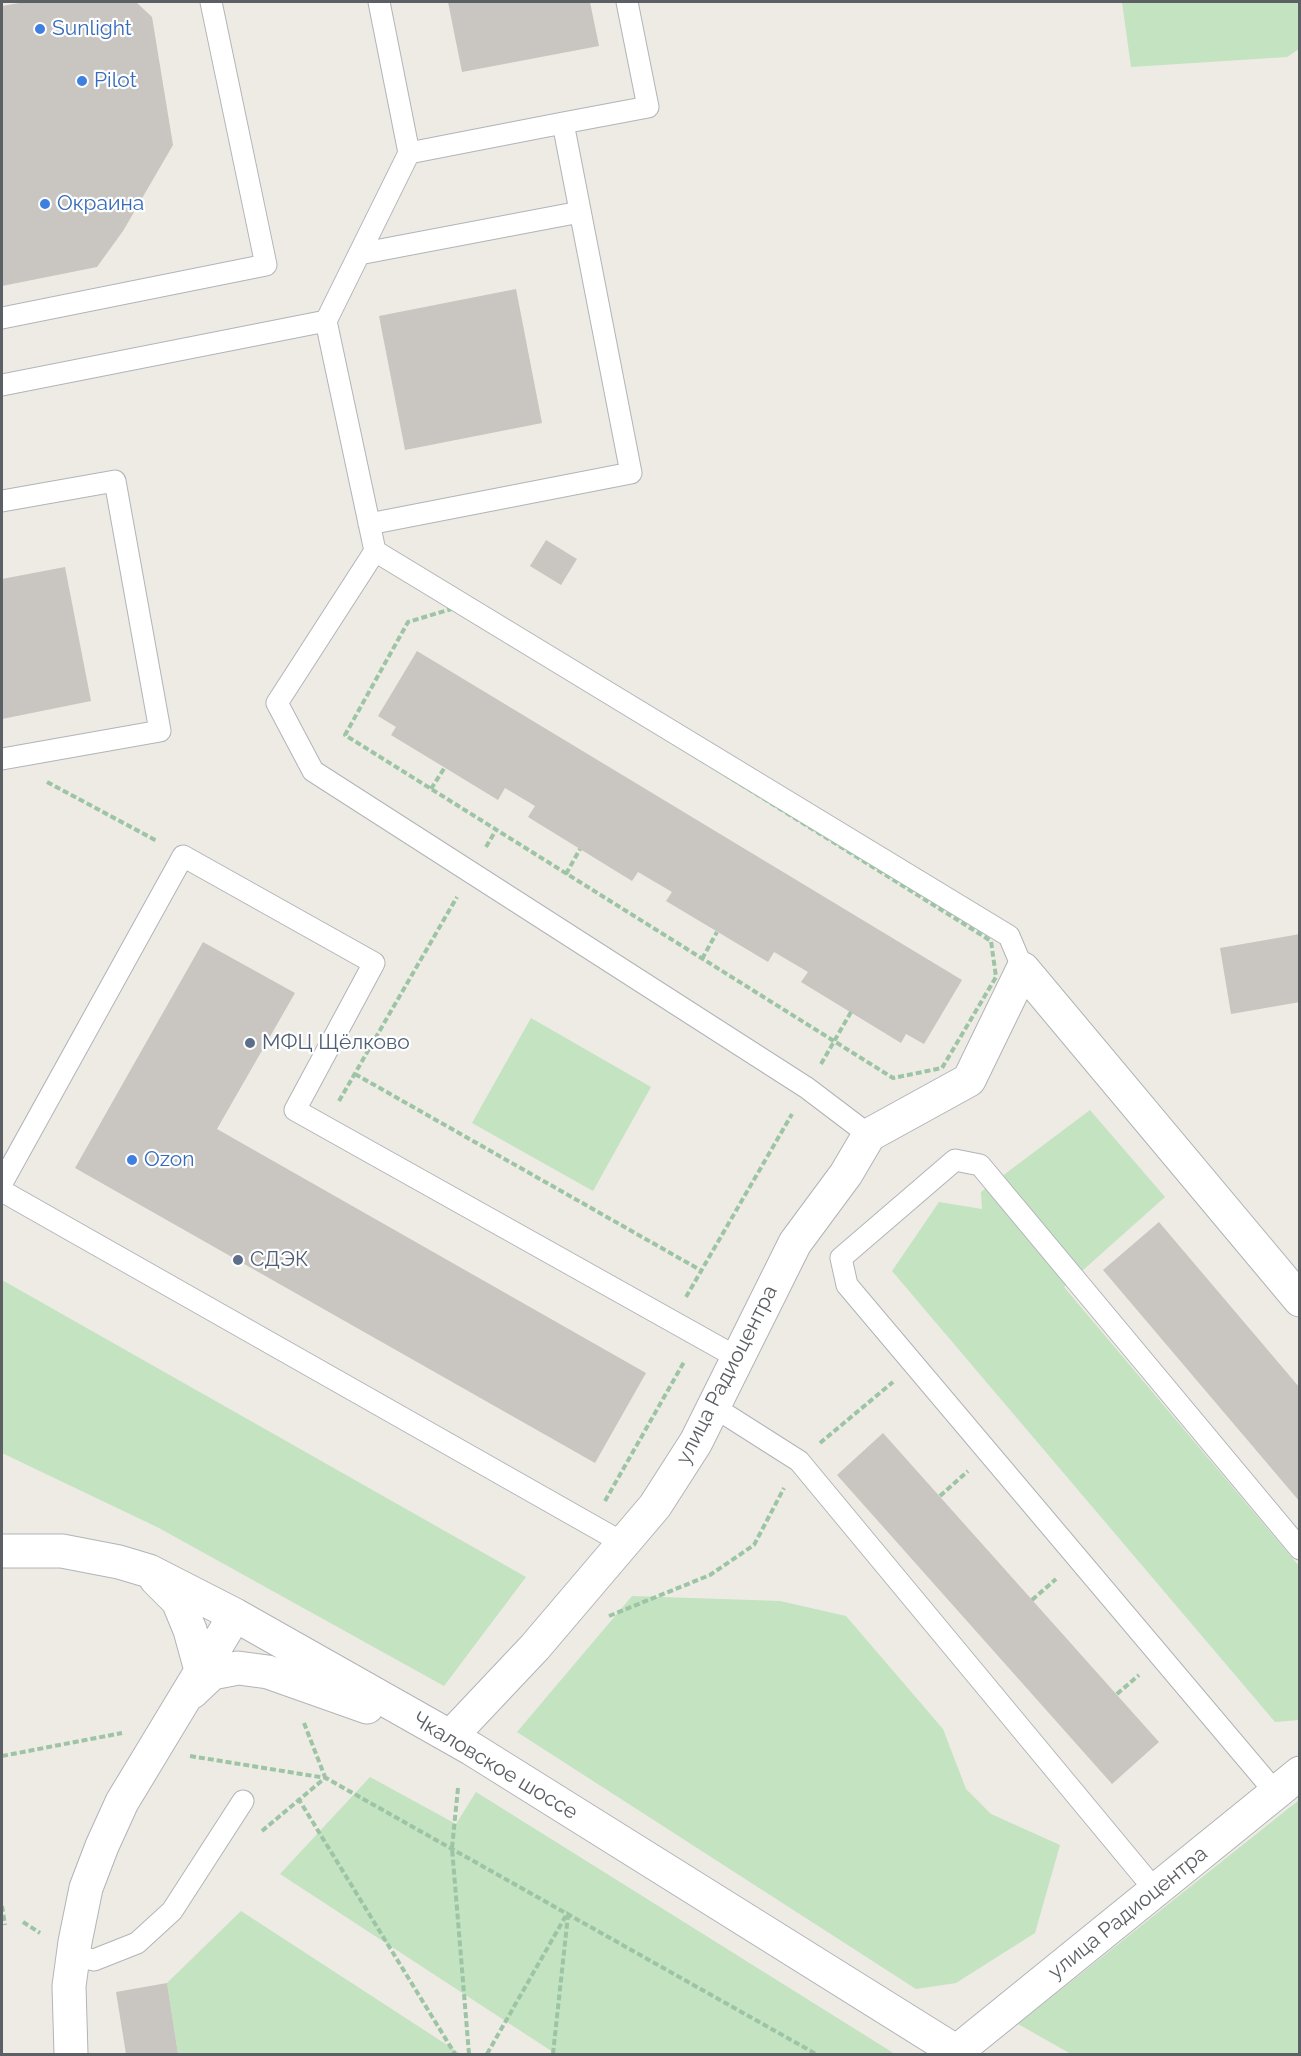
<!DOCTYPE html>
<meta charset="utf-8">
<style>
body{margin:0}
#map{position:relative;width:1301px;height:2056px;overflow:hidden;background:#edebe4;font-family:Raleway,sans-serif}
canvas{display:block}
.frame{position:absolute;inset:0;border:3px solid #5c5f63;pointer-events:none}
</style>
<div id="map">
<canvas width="1301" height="2056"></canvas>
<div class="frame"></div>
</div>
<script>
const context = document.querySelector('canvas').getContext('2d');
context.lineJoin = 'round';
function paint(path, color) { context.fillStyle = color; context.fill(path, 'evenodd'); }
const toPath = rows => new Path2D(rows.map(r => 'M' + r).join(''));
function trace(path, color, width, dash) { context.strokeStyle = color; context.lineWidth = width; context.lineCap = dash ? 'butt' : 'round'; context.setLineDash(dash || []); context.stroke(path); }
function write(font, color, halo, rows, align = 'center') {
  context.font = font + ' Raleway,sans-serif'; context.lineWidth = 4.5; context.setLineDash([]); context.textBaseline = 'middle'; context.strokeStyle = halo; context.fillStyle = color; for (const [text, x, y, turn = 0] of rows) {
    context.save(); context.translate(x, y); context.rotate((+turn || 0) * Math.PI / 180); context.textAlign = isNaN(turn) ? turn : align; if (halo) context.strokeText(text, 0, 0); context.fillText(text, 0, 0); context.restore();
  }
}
paint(toPath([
 [1122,2,1299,2,1299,49,1287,57,1131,67],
 [531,1018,651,1087,593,1191,472,1123],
 [1090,1110,1165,1197,1064,1287,1299,1566,1299,1720,1275,1722,892,1271,939,1202,982,1209,981,1192],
 [2,1280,526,1577,444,1686,159,1528,2,1453],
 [632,1596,780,1601,846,1616,943,1729,966,1789,991,1814,1060,1845,1035,1933,956,1983,916,1989,517,1732],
 [370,1777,456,1824,476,1792,895,2054,556,2054,280,1874],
 [1299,1800,1299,2054,1071,2054,1018,2024],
 [241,1911,461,2054,178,2054,167,1983]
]), '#c3e3c1');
paint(toPath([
 [25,2,136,2,152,17,173,145,123,231,97,267,2,286,2,6],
 [448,2,590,2,599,46,462,72],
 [516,289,542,423,405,450,379,316],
 [546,540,577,559,561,585,530,566],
 [65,567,91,701,2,719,2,579],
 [417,651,962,980,924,1044,906,1034,901,1043,801,982,808,972,774,952,768,962,666,901,672,892,638,872,632,881,528,817,535,806,505,788,498,800,391,735,396,727,378,716],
 [1300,934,1300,1002,1231,1014,1220,948],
 [203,942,295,993,217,1129,646,1373,595,1463,75,1168],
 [1159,1222,1300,1388,1300,1502,1103,1270],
 [883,1433,1159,1742,1112,1784,837,1475],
 [167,1983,178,2054,126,2054,116,1992]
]), '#c9c5c0');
const service = toPath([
 [379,2,409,153],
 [563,123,648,107,627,2],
 [359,254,580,212],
 [2,318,266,265,211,2],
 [2,385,326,321],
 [2,501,115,481,160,731,2,759],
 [369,524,631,473,563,123,409,153,326,321,375,551],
 [869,1135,807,1088,313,771,277,703,375,551,1009,936,1023,969],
 [2,1183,183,856,374,963,295,1110,738,1358],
 [2,1191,623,1543],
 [714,1407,799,1461,1155,1890],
 [1276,1793,847,1285,841,1258,955,1160,980,1165,1300,1549],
 [73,1956,94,1960,137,1943,172,1911,243,1801]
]);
const minor = toPath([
 [451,1736,535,1647,655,1506,696,1442,795,1243,846,1174,869,1135,969,1080,1023,969,1300,1300],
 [956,2052,1300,1773]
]);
const tertiary = toPath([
 [2,1551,62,1551,119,1562,149,1571,235,1615,472,1749,960,2054],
 [156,1579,178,1601,190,1630,201,1670],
 [192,1692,212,1673,238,1668,268,1672,367,1707],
 [71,2054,69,1986,75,1942,86,1888,102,1846,122,1802,235,1615]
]);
trace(service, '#b1b4b8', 23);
trace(minor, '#b1b4b8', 35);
trace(tertiary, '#b1b4b8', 35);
trace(toPath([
 [458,607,991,941,996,977,942,1068,893,1078,345,735,408,622,458,607],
 [47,782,157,841],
 [431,789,445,767],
 [486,847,496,830],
 [566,874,580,849],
 [702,959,717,932],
 [821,1064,851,1012],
 [355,1074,702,1271],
 [339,1101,457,897],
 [686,1297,792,1114],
 [820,1443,893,1382],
 [940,1496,968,1471],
 [605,1501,684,1362],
 [1032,1600,1056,1579],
 [609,1616,710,1575,754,1545,784,1488],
 [1117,1694,1139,1675],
 [304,1723,325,1777],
 [2,1756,122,1733],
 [190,1756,326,1778,816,2054],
 [458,1788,452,1848,469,2054],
 [298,1798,455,2054],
 [262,1831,325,1778],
 [2,1906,5,1925],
 [23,1922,40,1933],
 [487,2054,568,1912],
 [553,2054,568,1915]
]), '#9cc4a5', 4, [6, 3]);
trace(service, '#fff', 21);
trace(minor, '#fff', 33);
trace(tertiary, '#fff', 33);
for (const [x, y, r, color] of [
 [40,29,6,"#3f7fe0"],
 [82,81,6,"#3f7fe0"],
 [45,204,6,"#3f7fe0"],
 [250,1043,6,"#5c6f8a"],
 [132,1160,6,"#3f7fe0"],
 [238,1260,6,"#5c6f8a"]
]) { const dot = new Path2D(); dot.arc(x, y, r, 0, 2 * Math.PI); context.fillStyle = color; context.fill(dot); trace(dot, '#fff', 2); }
write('21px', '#366cbe', '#fff', [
 ["Sunlight",52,29],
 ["Pilot",94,81],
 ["Окраина",57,204],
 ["Ozon",144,1160]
], 'left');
write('21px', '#4e5e75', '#fff', [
 ["МФЦ Щёлково",262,1043],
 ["СДЭК",250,1260]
], 'left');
write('21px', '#5c5f63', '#fff', [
 ["улица Радиоцентра",727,1375,-63],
 ["Чкаловское шоссе",495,1766,31],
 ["улица Радиоцентра",1128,1913,-39]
]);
</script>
